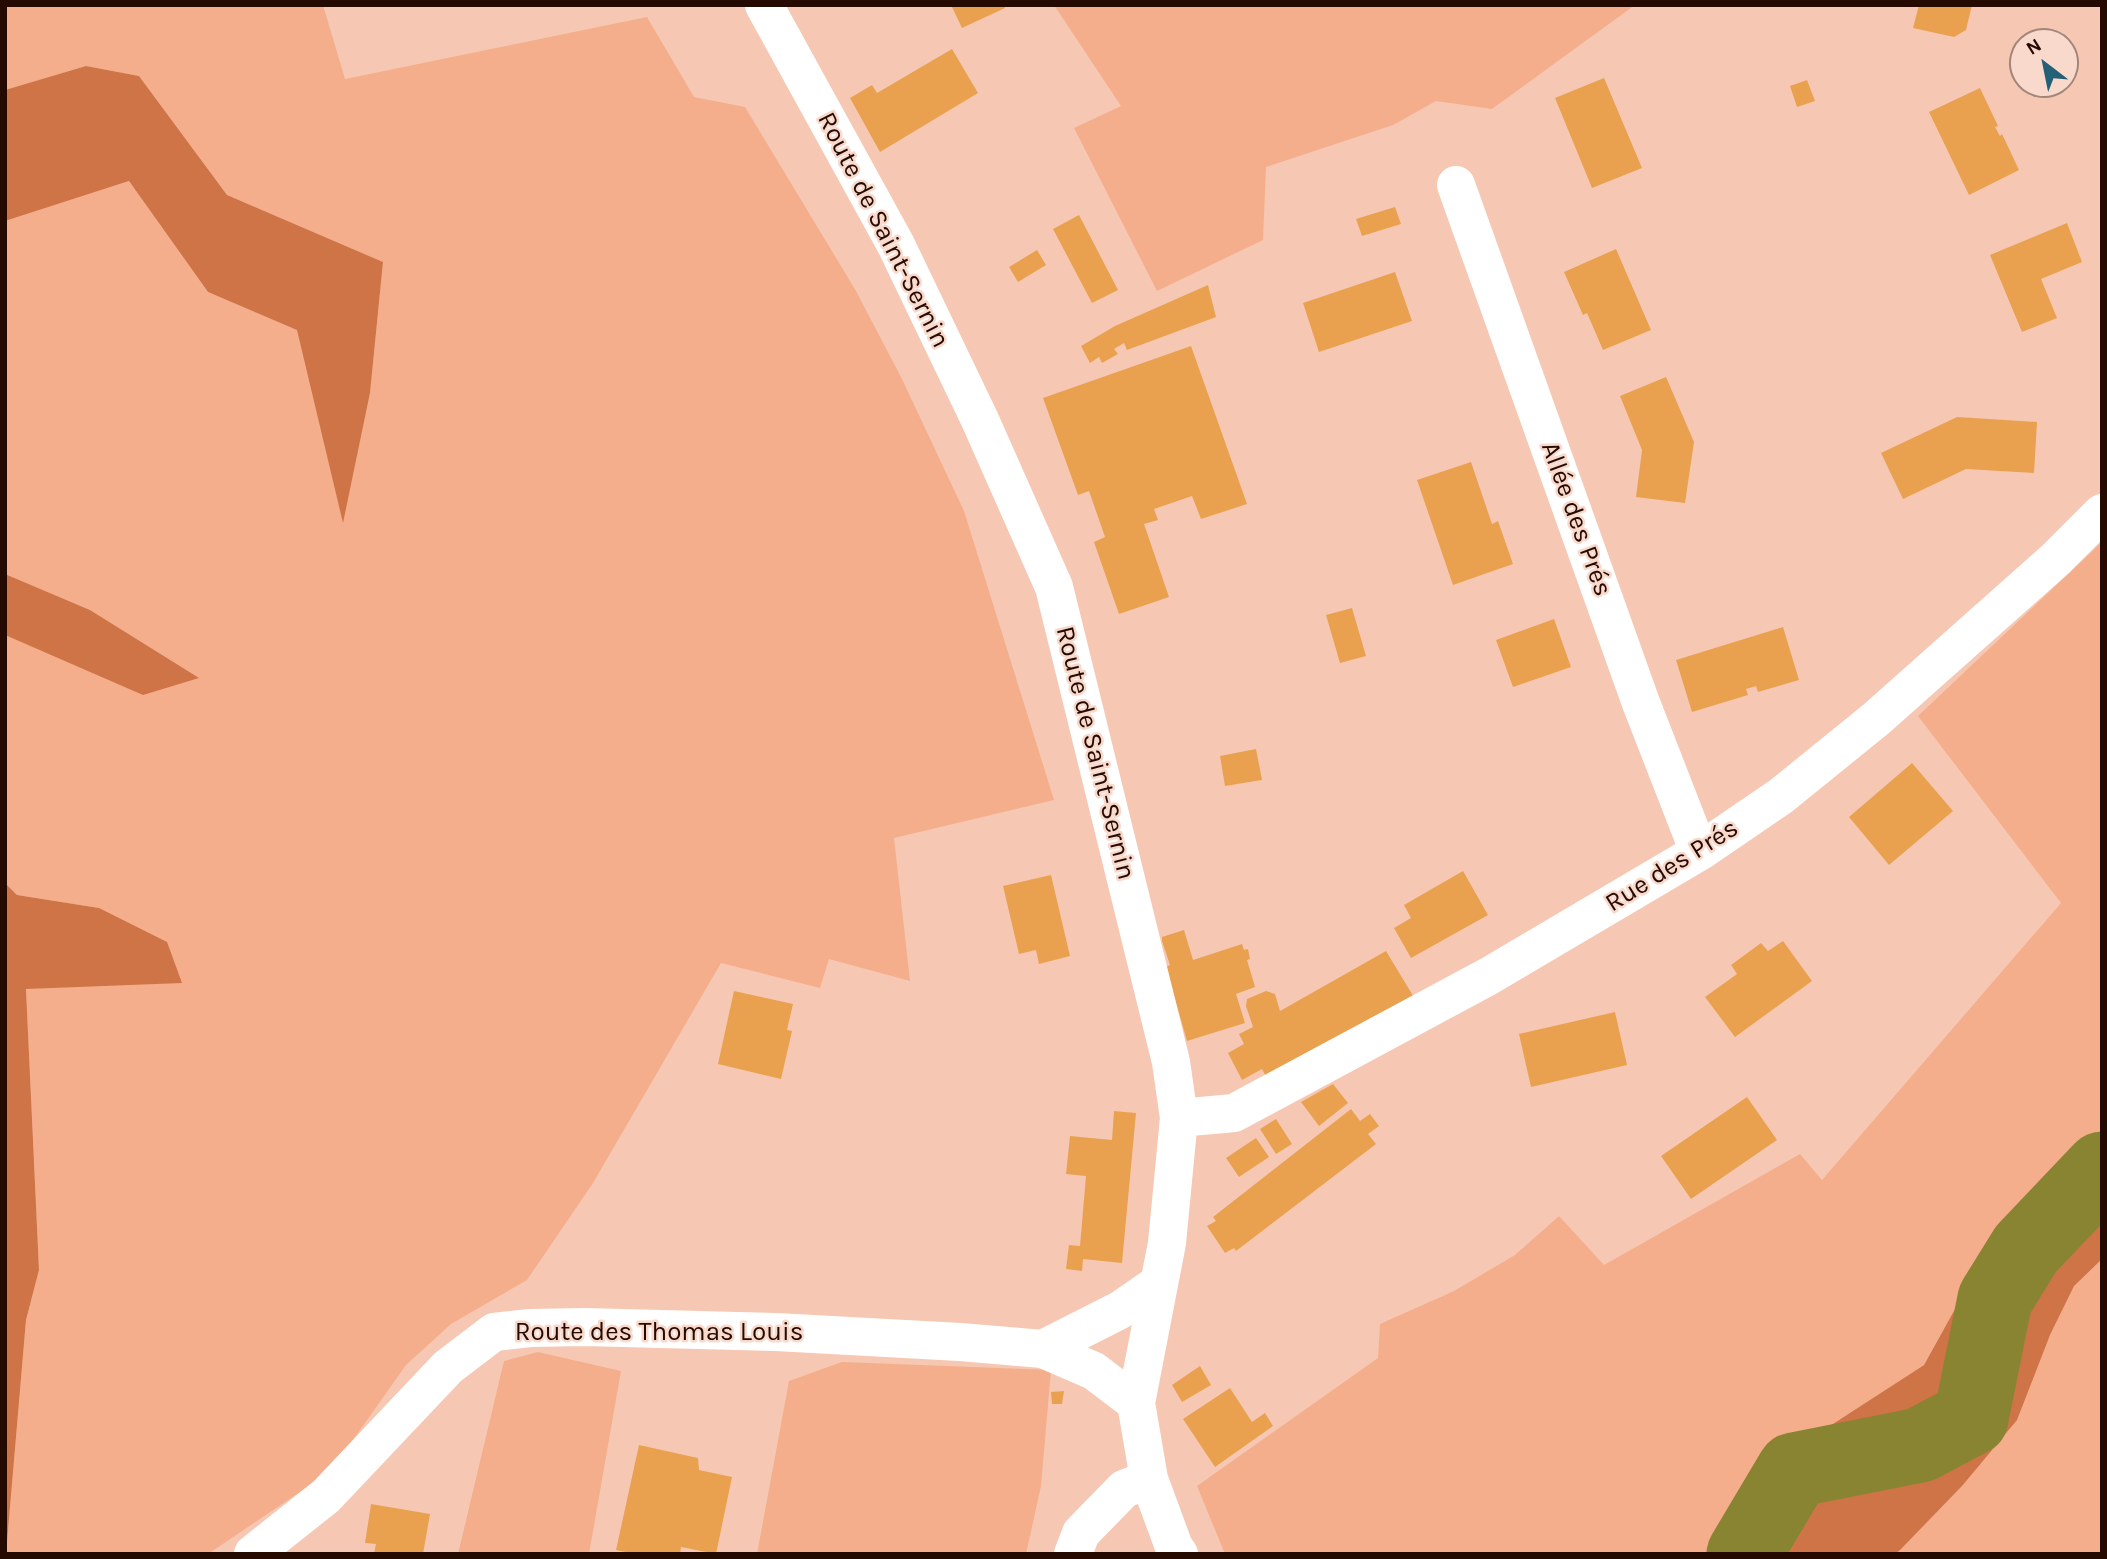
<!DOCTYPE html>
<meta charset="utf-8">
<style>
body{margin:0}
#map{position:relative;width:2107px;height:1559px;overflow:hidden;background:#f6c8b3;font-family:Karla,sans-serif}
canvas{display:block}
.frame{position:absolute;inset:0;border:7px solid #240a01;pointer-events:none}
.north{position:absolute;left:2009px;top:28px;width:70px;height:70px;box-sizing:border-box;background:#f8d9cb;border:2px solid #a3867a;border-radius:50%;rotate:328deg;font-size:19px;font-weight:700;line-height:28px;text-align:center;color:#240a01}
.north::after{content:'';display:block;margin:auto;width:24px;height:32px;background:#246178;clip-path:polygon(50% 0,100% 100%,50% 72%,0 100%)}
</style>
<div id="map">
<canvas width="2107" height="1559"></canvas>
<div class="frame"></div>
<div class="north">N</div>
</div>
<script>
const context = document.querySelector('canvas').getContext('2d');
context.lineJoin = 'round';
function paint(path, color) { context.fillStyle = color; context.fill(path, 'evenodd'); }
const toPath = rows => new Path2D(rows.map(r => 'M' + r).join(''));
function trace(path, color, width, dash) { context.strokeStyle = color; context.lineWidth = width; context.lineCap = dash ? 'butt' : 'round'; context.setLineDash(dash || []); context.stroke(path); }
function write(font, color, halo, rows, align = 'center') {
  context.font = font + ' Karla,sans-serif'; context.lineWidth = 5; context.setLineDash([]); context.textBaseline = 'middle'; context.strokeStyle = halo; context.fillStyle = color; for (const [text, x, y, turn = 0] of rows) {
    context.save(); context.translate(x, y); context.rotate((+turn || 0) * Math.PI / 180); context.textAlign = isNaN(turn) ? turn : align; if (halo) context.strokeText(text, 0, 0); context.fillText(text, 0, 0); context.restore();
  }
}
paint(toPath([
 [5,5,323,5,345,79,647,17,694,97,745,107,856,291,902,379,964,511,1054,800,894,838,910,981,829,959,820,988,721,963,593,1183,527,1280,451,1324,406,1365,331,1471,208,1554,6,1554,26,1320,39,1270,26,988,182,982,99,908,17,895,5,883,5,635,143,694,198,678,90,610,5,574,5,221,129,181,208,292,298,330,343,521,370,393,383,262,227,195,139,76,86,66,5,90],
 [1054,5,1635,5,1492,109,1436,101,1393,125,1266,167,1263,240,1157,291,1074,128,1121,106],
 [2102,542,2102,1144,2021,1212,1955,1309,1924,1365,1788,1453,1718,1529,1706,1554,1225,1554,1197,1486,1378,1358,1380,1324,1454,1291,1515,1255,1559,1216,1604,1265,1800,1154,1822,1180,2061,903,1918,716],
 [2102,1259,2102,1554,1895,1554,1962,1486,2050,1335,2074,1285],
 [538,1352,621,1371,589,1554,458,1554,504,1361],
 [842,1362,1051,1370,1041,1486,1026,1554,757,1554,789,1381]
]), '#f4ae8c');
paint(toPath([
 [86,66,139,76,227,195,383,262,370,393,343,523,297,330,208,292,129,181,5,221,5,90],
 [5,574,90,610,199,678,143,695,5,635],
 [5,883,17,895,99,908,167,942,182,983,26,989,39,1270,26,1320,6,1554],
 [2102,1144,2102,1259,2074,1286,2050,1335,2017,1420,1962,1486,1900,1550,1895,1554,1706,1554,1718,1529,1788,1453,1924,1365,1955,1309,2021,1212]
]), '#ce7446');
trace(toPath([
 [1744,1554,1794,1470,1920,1445,1971,1418,1995,1299,2026,1249,2102,1169]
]), '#888432', 75);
paint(toPath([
 [951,5,1004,5,1005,8,962,28],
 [1919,5,1972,5,1966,30,1954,37,1913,28],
 [952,49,978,93,880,152,850,98,872,85,877,93],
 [1604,78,1642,168,1592,188,1555,98],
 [1807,80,1815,101,1797,107,1790,86],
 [1980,88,1998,126,1995,127,2000,136,2002,134,2019,170,1969,195,1929,112],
 [1395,207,1401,224,1362,236,1356,219],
 [1079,215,1118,290,1092,303,1053,229],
 [2067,223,2082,262,2041,279,2057,318,2022,332,1990,255],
 [1616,249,1651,330,1603,350,1587,313,1583,315,1564,272],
 [1037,250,1046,265,1018,282,1009,267],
 [1395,272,1412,321,1319,352,1303,303],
 [1208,285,1216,317,1127,350,1124,343,1114,349,1118,354,1102,363,1099,357,1090,363,1081,346,1115,326],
 [1191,346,1247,504,1201,519,1192,496,1154,509,1158,520,1144,524,1169,597,1119,614,1094,542,1105,537,1089,491,1078,495,1043,398],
 [1666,377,1694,442,1685,503,1636,497,1642,450,1620,396],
 [1957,417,2037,422,2034,473,1966,469,1903,499,1881,453],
 [1471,462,1492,524,1498,521,1513,564,1453,585,1417,480],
 [1352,608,1366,656,1340,663,1326,615],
 [1554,619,1571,667,1513,687,1496,640],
 [1783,627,1799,680,1758,692,1756,686,1746,689,1748,695,1692,712,1676,660],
 [1256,749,1262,780,1225,786,1220,756],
 [1912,763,1953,811,1889,865,1849,817],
 [1463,871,1488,915,1411,958,1394,928,1411,918,1404,905],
 [1051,875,1070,956,1039,964,1036,950,1019,954,1003,886],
 [1184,930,1193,960,1242,944,1244,950,1248,949,1250,959,1247,960,1255,987,1236,994,1245,1023,1187,1041,1166,967,1170,965,1162,941,1162,937],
 [1783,941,1812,981,1735,1037,1705,997,1737,974,1731,965,1761,943,1768,951],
 [1386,951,1415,999,1270,1084,1262,1069,1242,1080,1228,1053,1244,1044,1239,1034,1253,1027,1246,1006,1247,999,1266,991,1275,994,1280,1011],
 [734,991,793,1004,787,1030,792,1031,781,1079,718,1064],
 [1615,1012,1627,1065,1531,1087,1519,1034],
 [1333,1084,1348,1103,1319,1126,1301,1102],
 [1747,1097,1777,1140,1691,1199,1661,1156],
 [1351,1109,1360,1121,1370,1114,1379,1126,1368,1134,1376,1144,1236,1251,1234,1248,1225,1253,1207,1226,1216,1221,1213,1217],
 [1114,1111,1136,1113,1122,1263,1083,1259,1082,1271,1066,1269,1069,1245,1080,1246,1086,1176,1066,1174,1070,1136,1112,1140],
 [1276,1119,1292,1144,1276,1154,1260,1129],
 [1256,1138,1269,1157,1239,1177,1226,1158],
 [1200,1366,1211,1385,1182,1402,1172,1385],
 [1230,1388,1252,1422,1265,1413,1273,1426,1215,1467,1183,1419],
 [1064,1391,1062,1404,1052,1404,1051,1392],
 [639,1445,698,1458,699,1470,732,1477,716,1554,681,1547,680,1554,635,1554,616,1550],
 [371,1504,430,1514,423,1554,374,1554,376,1544,365,1543]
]), '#e9a150');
trace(toPath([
 [764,5,896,245,980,420,1054,587,1171,1062,1179,1118,1167,1243,1136,1403,1149,1479,1174,1547,1179,1554],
 [1456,185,1641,703,1699,852],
 [1179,1118,1234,1113,1489,976,1699,852,1781,796,1876,719,2056,559,2102,513],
 [1043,1349,1120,1310,1159,1283],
 [253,1554,326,1496,448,1367,494,1332,530,1328,585,1327,776,1332,960,1342,1043,1349,1094,1371,1136,1403],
 [1073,1554,1081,1533,1124,1489,1149,1479]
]), '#fff', 38);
write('26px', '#240a01', '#f8d9cb', [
 ["Route de Saint-Sernin",883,230,63],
 ["Allée des Prés",1576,519,70],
 ["Route de Saint-Sernin",1095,753,76],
 ["Rue des Prés",1672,866,-32],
 ["Route des Thomas Louis",659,1333]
]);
</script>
